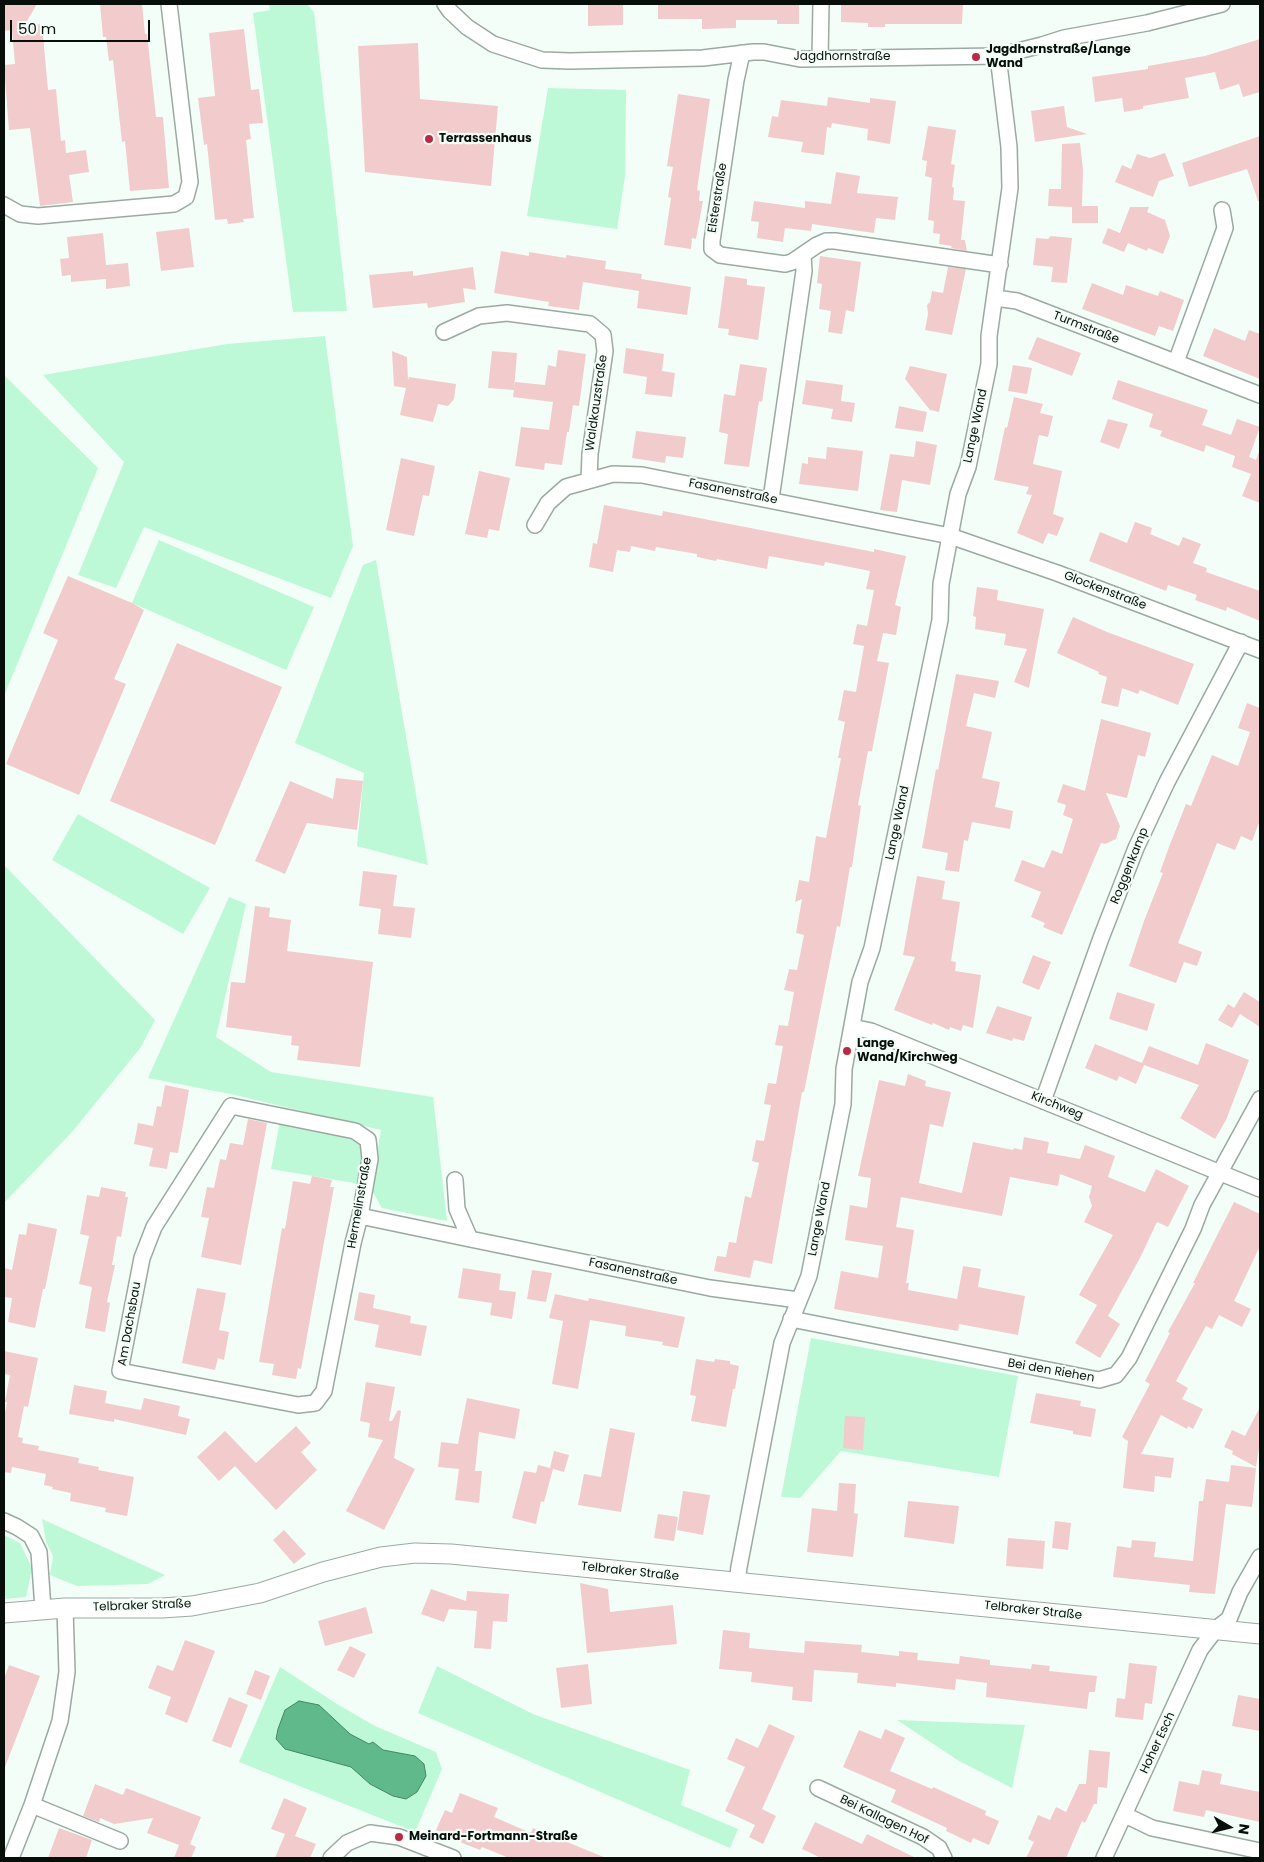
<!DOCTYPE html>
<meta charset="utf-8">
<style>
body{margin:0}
#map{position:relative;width:1264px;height:1862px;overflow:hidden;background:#f4fef8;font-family:Poppins,sans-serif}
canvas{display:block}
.frame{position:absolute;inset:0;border:5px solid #080e0a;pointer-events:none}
.north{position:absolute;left:1204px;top:1802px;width:50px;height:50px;-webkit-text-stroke:4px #f4fef8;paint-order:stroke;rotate:98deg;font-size:14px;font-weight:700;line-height:20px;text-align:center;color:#080e0a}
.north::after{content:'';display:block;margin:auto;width:18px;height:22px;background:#080e0a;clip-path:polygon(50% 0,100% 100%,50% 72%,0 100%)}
.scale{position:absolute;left:10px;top:20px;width:140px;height:22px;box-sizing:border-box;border:2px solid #080e0a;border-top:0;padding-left:6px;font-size:15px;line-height:18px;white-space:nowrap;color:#080e0a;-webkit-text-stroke:4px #f4fef8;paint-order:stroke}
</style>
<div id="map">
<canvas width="1264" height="1862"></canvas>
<div class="frame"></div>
<div class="north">N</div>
<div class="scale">50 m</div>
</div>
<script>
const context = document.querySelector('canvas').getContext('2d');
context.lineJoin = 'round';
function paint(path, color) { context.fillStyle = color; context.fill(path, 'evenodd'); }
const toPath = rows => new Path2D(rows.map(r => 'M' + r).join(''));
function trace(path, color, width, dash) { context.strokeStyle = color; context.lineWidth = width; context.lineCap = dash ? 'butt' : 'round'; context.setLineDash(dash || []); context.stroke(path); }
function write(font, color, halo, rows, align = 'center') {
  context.font = font + ' Poppins,sans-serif'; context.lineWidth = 4.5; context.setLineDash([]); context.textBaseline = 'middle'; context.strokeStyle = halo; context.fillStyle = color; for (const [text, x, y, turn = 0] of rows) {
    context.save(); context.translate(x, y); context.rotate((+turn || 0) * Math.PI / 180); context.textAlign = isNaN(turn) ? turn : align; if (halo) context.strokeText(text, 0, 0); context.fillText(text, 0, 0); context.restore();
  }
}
paint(toPath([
 [269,4,307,4,314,12,347,311,293,312,253,13,270,10],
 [548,88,626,90,625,176,617,229,527,216],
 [325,336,353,546,331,598,144,527,116,588,78,575,124,462,43,375,227,344],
 [4,375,98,468,4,696],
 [159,540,314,607,286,670,132,603],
 [376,560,428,865,357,846,364,773,295,743,363,565],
 [78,814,210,888,183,934,52,860],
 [4,865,155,1020,141,1047,72,1132,4,1203],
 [229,897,246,904,216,1037,271,1072,433,1097,447,1221,382,1208,371,1189,381,1130,235,1095,148,1078],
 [281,1116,368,1140,366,1185,271,1169],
 [811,1338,1018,1376,999,1477,841,1451,800,1498,781,1497],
 [42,1519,165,1575,148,1584,77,1586,50,1575,53,1556,46,1542],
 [4,1535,20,1543,32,1568,26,1597,4,1599],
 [437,1666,533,1714,690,1770,681,1805,738,1829,730,1848,418,1713],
 [280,1667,337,1704,375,1726,436,1752,442,1769,415,1832,239,1762],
 [897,1720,1025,1725,1012,1788,959,1761]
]), '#bdf9d6');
const water = toPath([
 [299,1701,319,1705,350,1734,369,1744,373,1742,383,1750,415,1756,424,1764,426,1776,417,1792,406,1799,393,1796,370,1784,351,1767,285,1749,276,1739,278,1729,285,1710,299,1701]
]);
paint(water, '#60b98a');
trace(water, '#468664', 1);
paint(toPath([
 [4,4,37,4,24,26,42,24,48,90,56,89,61,141,65,140,66,153,86,150,89,172,69,175,73,202,40,206,30,128,9,130,4,65,15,64,12,30,4,31],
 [100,4,142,4,145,34,147,34,156,117,163,117,169,188,130,191,125,141,122,142,113,60,109,61,106,37,103,37],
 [588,4,623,4,623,25,588,26],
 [658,4,799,4,799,24,777,24,777,20,736,20,736,28,702,29,702,19,658,19],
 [841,4,963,4,962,24,885,24,885,27,868,27,868,23,841,22],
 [244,29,251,90,259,89,263,123,249,124,251,139,246,140,254,218,243,219,244,222,228,224,227,219,215,220,207,144,204,145,198,98,215,96,209,33],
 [1260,39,1260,92,1243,97,1239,84,1220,90,1215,72,1185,78,1189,98,1143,106,1143,109,1124,112,1122,98,1095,102,1092,77,1148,69,1148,66,1205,56],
 [418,43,420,99,498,106,491,186,365,172,358,46],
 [678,94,710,99,697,190,700,191,699,201,703,201,696,239,692,238,691,249,664,245,671,198,668,197,673,167,667,166],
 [828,97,870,103,870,98,896,101,890,144,867,140,868,129,832,123,831,128,827,127,824,155,801,152,803,142,768,137,772,116,778,117,781,100,827,106],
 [1064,106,1067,127,1087,134,1035,142,1031,111],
 [928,126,956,130,951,164,955,165,952,187,954,188,953,200,965,201,961,240,965,240,967,251,951,248,952,246,939,244,940,234,933,233,934,221,928,220,932,178,925,176,927,161,922,160],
 [1260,136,1260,201,1258,201,1247,169,1189,187,1182,163],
 [1080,143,1083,169,1082,206,1098,206,1098,223,1072,223,1072,207,1048,206,1049,189,1061,189,1062,144],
 [1165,153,1174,176,1159,181,1153,197,1115,182,1122,165,1131,169,1137,154,1150,158],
 [836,172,860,176,857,193,898,197,895,220,876,218,874,233,812,224,811,231,785,228,783,242,757,238,759,222,751,221,754,201,805,208,805,201,831,204],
 [1130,207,1149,207,1147,212,1165,220,1170,236,1163,254,1148,248,1147,251,1128,243,1124,252,1102,243,1108,228,1120,233],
 [189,228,194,267,161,271,156,232],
 [103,233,106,265,128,263,130,286,106,289,106,279,71,282,71,275,62,276,60,259,69,258,67,237],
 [1051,236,1072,238,1067,283,1051,282,1053,267,1033,265,1036,238,1048,239],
 [501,251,529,256,529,252,566,258,566,255,606,261,605,269,642,274,641,279,691,287,687,315,637,308,639,291,583,282,579,310,548,306,549,302,494,293],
 [820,256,861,262,854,312,846,310,842,334,828,332,831,311,819,309,822,284,817,283],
 [473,267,476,290,463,288,465,302,428,308,427,303,373,308,369,275,413,271,413,276],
 [948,267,966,269,952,335,925,330,928,314,927,305,930,302,932,291,943,293],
 [725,276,747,279,747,285,765,287,758,340,728,335,729,329,718,328],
 [1092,283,1123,295,1126,285,1158,296,1160,291,1184,300,1173,331,1159,326,1155,336,1082,309],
 [1214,328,1245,341,1249,330,1260,334,1260,379,1203,356],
 [1037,337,1081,353,1072,376,1028,359],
 [626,348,664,354,662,371,675,373,672,397,645,394,647,377,623,373],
 [558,350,586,354,579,406,573,405,569,432,567,432,562,465,545,463,544,470,515,466,521,427,549,430,553,402,513,397,515,382,545,385,548,365,556,367],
 [392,351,407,357,408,380,409,377,456,384,454,399,448,406,438,404,433,422,400,415,406,388,394,386],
 [492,351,517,353,514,390,488,388],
 [740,364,767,368,762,402,759,401,749,467,724,464,728,434,719,432,724,394,735,396],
 [1013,365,1032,368,1027,394,1008,391],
 [910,366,947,374,939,412,930,410,905,379],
 [806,380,843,385,841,401,855,403,852,422,831,419,833,409,802,404],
 [1118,380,1208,410,1202,425,1231,435,1237,419,1260,427,1249,457,1256,460,1259,452,1260,452,1260,503,1242,496,1251,474,1232,467,1235,456,1206,445,1204,452,1160,436,1162,431,1149,427,1153,414,1112,399],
 [1014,397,1043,404,1040,413,1053,416,1048,437,1039,435,1033,464,1062,471,1053,514,1064,518,1057,536,1048,533,1043,544,1017,533,1032,495,1026,494,1029,487,994,480,1005,427,1007,428],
 [899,406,927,412,923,432,895,428],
 [1108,419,1128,424,1119,449,1100,442],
 [636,431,686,437,683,458,666,456,665,463,632,458],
 [916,441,937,445,930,485,902,480,897,512,880,510,890,454,914,457],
 [827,447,863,451,858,491,799,484,802,463,808,464,808,457,826,459],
 [401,458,435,466,429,496,423,495,414,536,386,530],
 [479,471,510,478,499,531,489,529,487,538,465,534],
 [604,505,662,516,663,511,874,552,874,549,906,556,895,605,901,607,896,635,883,633,877,661,889,663,872,751,868,751,858,805,861,806,852,867,850,867,840,927,837,926,804,1092,802,1092,772,1264,754,1260,750,1278,714,1271,717,1256,726,1257,729,1242,736,1243,745,1196,751,1198,759,1163,752,1161,756,1140,764,1141,771,1105,764,1104,768,1083,776,1084,783,1046,775,1045,779,1025,788,1026,794,992,784,990,787,978,789,969,797,970,804,935,796,933,802,899,795,902,799,880,809,882,816,836,826,838,841,758,838,758,845,722,838,720,844,690,856,692,864,646,853,644,857,624,867,626,874,590,866,589,870,571,825,562,824,566,769,556,767,569,717,559,716,561,697,557,697,554,656,547,655,551,631,546,630,552,617,550,613,572,589,567,593,543,597,544],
 [1135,522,1152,528,1150,534,1179,546,1183,537,1201,544,1193,563,1207,568,1206,572,1260,591,1260,621,1227,607,1226,611,1195,600,1197,595,1168,585,1166,591,1089,561,1100,532,1127,543],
 [68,576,132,603,144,610,114,679,126,684,79,795,6,764,58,640,43,633],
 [977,587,998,590,997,600,1044,609,1029,688,1014,682,1027,649,1004,645,1006,634,975,629,976,617,973,616],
 [1073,617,1107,632,1194,664,1178,705,1140,690,1138,694,1122,688,1118,707,1101,703,1107,677,1098,674,1099,672,1057,653],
 [177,643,282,687,215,845,110,801],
 [956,674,999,681,995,698,974,693,966,726,992,732,982,778,1000,782,995,807,1013,811,1010,829,972,822,968,841,964,840,959,872,945,870,948,853,922,848,936,769,938,770],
 [1247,703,1260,708,1260,820,1252,841,1241,836,1235,850,1217,843,1178,943,1202,952,1197,966,1184,962,1176,983,1129,966,1144,921,1163,873,1160,872,1169,847,1186,804,1191,806,1212,755,1238,766,1250,732,1238,728],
 [1101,719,1151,733,1145,757,1138,755,1127,798,1106,793,1120,826,1116,839,1105,844,1101,843,1062,935,1043,927,1045,923,1031,917,1041,892,1014,881,1022,860,1044,868,1052,850,1062,854,1073,819,1063,815,1066,805,1057,802,1063,784,1085,791],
 [336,778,363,781,357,830,307,823,285,874,255,861,290,781,333,799],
 [363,871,397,875,393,906,415,908,411,938,378,934,381,909,359,906],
 [917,876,945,881,942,899,960,902,951,961,956,962,955,971,981,975,973,1028,963,1025,961,1031,950,1027,949,1030,933,1023,932,1025,894,1010,915,957,903,955],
 [255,906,270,908,269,917,291,920,287,951,373,962,360,1067,297,1060,299,1046,291,1045,292,1036,226,1027,231,982,245,983],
 [1033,955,1051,962,1039,990,1022,983],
 [1117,992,1155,1004,1147,1031,1109,1019],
 [1244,992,1260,1002,1260,1027,1240,1014,1232,1028,1218,1020,1228,1004,1234,1008],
 [997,1006,1032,1017,1024,1041,1013,1038,1012,1041,986,1033],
 [1206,1043,1249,1060,1226,1120,1215,1139,1180,1118,1199,1085,1144,1065,1136,1084,1119,1076,1117,1081,1085,1068,1095,1044,1142,1063,1149,1046,1198,1065],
 [908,1074,926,1081,925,1086,951,1092,943,1127,930,1124,919,1183,962,1193,973,1142,1013,1150,1014,1148,1022,1150,1024,1137,1049,1142,1047,1153,1080,1159,1085,1145,1115,1156,1108,1177,1145,1192,1156,1169,1189,1186,1168,1227,1157,1222,1140,1258,1108,1316,1120,1324,1100,1358,1075,1343,1097,1305,1079,1295,1113,1235,1084,1222,1092,1206,1089,1197,1092,1186,1060,1174,1058,1186,1010,1177,1002,1216,901,1197,896,1227,914,1230,906,1283,909,1283,908,1290,957,1299,963,1266,981,1269,978,1287,1025,1296,1018,1335,959,1324,958,1331,834,1309,841,1271,878,1278,883,1246,845,1240,850,1205,867,1208,871,1178,858,1176,879,1080,905,1086],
 [165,1085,189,1090,178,1153,170,1152,167,1169,149,1166,153,1148,134,1144,138,1123,153,1126,157,1106,161,1107],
 [248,1119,267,1123,241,1265,201,1257,209,1218,201,1217,207,1187,214,1188,220,1159,226,1160,230,1143,243,1145],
 [312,1176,332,1180,330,1187,334,1187,301,1369,298,1368,296,1379,272,1375,274,1364,259,1362,282,1228,285,1229,293,1181,310,1184],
 [101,1187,126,1192,125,1197,128,1197,121,1237,117,1236,112,1265,115,1265,107,1302,110,1303,105,1332,85,1328,92,1287,79,1284,89,1236,80,1234,87,1195,99,1197],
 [1234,1202,1260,1214,1260,1246,1234,1301,1251,1309,1242,1327,1219,1315,1212,1329,1206,1326,1176,1381,1188,1388,1182,1399,1203,1409,1193,1429,1188,1426,1187,1429,1161,1415,1141,1454,1174,1458,1171,1478,1155,1476,1154,1492,1123,1488,1128,1441,1122,1437,1150,1384,1145,1381,1170,1333,1168,1332,1195,1283,1193,1283],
 [28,1223,57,1229,45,1289,43,1289,35,1328,8,1322,12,1298,4,1297,4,1268,12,1270,19,1234,26,1235],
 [463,1268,501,1274,499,1290,516,1292,512,1319,490,1315,492,1303,458,1298],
 [532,1270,552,1273,546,1302,527,1299],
 [197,1288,226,1293,219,1330,229,1332,224,1360,218,1358,215,1370,182,1363],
 [359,1292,375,1295,373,1308,411,1316,410,1323,427,1326,421,1356,375,1347,379,1325,354,1320],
 [555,1294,588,1301,589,1298,685,1317,678,1348,662,1345,663,1342,625,1336,626,1326,590,1320,578,1389,552,1384,563,1321,549,1318],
 [4,1351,38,1358,28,1407,24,1406,18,1437,23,1438,22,1443,39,1446,38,1450,79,1458,78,1463,99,1467,98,1470,134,1477,127,1516,105,1512,106,1508,70,1501,71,1493,52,1489,53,1487,44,1485,46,1474,12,1467,11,1473,4,1472,4,1419,7,1402,5,1402,10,1375,4,1374],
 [696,1359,714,1362,715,1359,730,1361,730,1364,739,1366,735,1389,733,1389,726,1427,691,1421,696,1396,690,1395],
 [366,1382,395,1387,389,1421,392,1421,398,1410,401,1411,394,1458,415,1469,384,1530,346,1511,383,1440,368,1437,370,1423,360,1421],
 [74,1385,107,1391,105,1403,141,1410,144,1398,180,1406,178,1416,190,1419,186,1435,114,1419,114,1422,69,1414],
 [1036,1393,1081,1401,1080,1406,1096,1409,1091,1437,1073,1434,1073,1431,1030,1423],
 [467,1398,520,1409,515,1439,479,1432,475,1471,482,1471,479,1503,455,1500,459,1469,438,1467,441,1442,458,1444],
 [1260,1407,1260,1449,1259,1448,1256,1467,1232,1454,1233,1451,1224,1447,1232,1430,1245,1436],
 [845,1416,865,1417,863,1450,843,1448],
 [296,1426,311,1443,301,1452,317,1470,276,1510,235,1466,219,1481,197,1457,225,1431,256,1463],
 [610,1428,635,1433,621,1512,578,1505,584,1474,601,1477],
 [554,1451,569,1455,564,1472,553,1469,544,1502,541,1501,536,1524,512,1518,524,1471,536,1473,538,1465,550,1468],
 [1231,1465,1256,1468,1252,1507,1226,1504,1215,1594,1189,1592,1190,1585,1113,1577,1117,1546,1131,1548,1132,1540,1156,1542,1154,1557,1193,1561,1199,1501,1203,1501,1206,1479,1229,1482],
 [839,1483,856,1484,854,1513,858,1514,853,1557,807,1552,812,1508,837,1511],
 [683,1491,710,1495,703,1535,677,1530],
 [908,1501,959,1506,954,1544,904,1537],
 [658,1514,678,1517,674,1541,654,1538],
 [1055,1521,1071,1523,1068,1550,1052,1548],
 [284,1530,306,1554,294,1564,273,1540],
 [1008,1538,1045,1541,1043,1569,1006,1566],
 [580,1583,608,1589,610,1612,673,1605,677,1644,587,1653],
 [431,1589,466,1601,467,1591,509,1594,507,1622,493,1621,491,1649,474,1648,477,1611,449,1609,444,1622,421,1614],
 [366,1607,373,1633,325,1646,318,1621],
 [723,1630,750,1633,749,1648,804,1653,805,1641,862,1645,861,1652,899,1656,899,1651,918,1653,917,1660,959,1664,960,1656,990,1660,990,1665,1031,1669,1032,1664,1050,1666,1049,1671,1097,1676,1095,1692,1089,1692,1087,1709,986,1697,987,1683,956,1679,955,1690,896,1683,896,1687,857,1683,858,1673,814,1670,812,1702,792,1700,793,1687,751,1682,752,1672,719,1669],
 [185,1640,215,1651,187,1723,165,1714,171,1697,148,1688,157,1665,173,1671],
 [350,1646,366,1654,354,1678,337,1670],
 [1129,1663,1157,1666,1152,1704,1145,1703,1143,1720,1115,1717,1117,1698,1125,1699],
 [588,1664,592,1704,561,1708,556,1668],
 [9,1665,40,1676,5,1767,4,1679],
 [255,1670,270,1676,261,1700,246,1694],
 [1238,1695,1260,1699,1260,1731,1232,1726],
 [229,1697,248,1705,231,1748,212,1741],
 [769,1724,795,1736,762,1809,776,1816,763,1844,749,1837,755,1825,725,1811,745,1767,727,1759,736,1738,758,1748],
 [885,1729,905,1738,890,1771,932,1789,933,1787,986,1811,985,1815,999,1821,989,1845,973,1838,971,1843,946,1831,947,1828,891,1802,896,1790,843,1767,859,1730,881,1739],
 [1089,1750,1110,1752,1107,1788,1098,1787,1097,1804,1094,1804,1085,1823,1082,1821,1066,1858,1026,1858,1034,1842,1028,1839,1038,1815,1050,1820,1056,1807,1066,1812,1079,1784,1086,1784],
 [1202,1770,1222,1774,1220,1784,1260,1792,1260,1822,1206,1810,1204,1817,1173,1811,1179,1781,1199,1785],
 [95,1784,123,1795,126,1788,201,1817,190,1844,196,1847,191,1858,174,1858,179,1845,147,1833,153,1818,114,1824,100,1818,99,1822,83,1816],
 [460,1793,498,1808,494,1817,531,1833,533,1828,606,1858,509,1858,482,1847,480,1850,442,1835,443,1833,436,1830,445,1810,452,1813],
 [284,1798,307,1808,295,1836,316,1844,310,1858,275,1858,285,1834,271,1829],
 [815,1822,862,1844,867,1834,916,1858,821,1858,802,1849],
 [59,1828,92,1840,86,1858,48,1858]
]), '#f2cbcc');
const minor = toPath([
 [445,4,450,11,467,27,493,44,542,60,570,61,703,58,753,52,764,52,800,59,998,56,1042,45,1064,38,1147,23,1222,4],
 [742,53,736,80,712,241,712,249,720,255,785,264,792,262,817,245,826,241,835,241,1000,265],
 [820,58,821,4],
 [4,205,20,214,38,216,174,204,186,197,190,182,169,4],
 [995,298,1017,301,1260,395],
 [444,332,479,316,507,313,590,324,603,335,605,351,590,454,589,480],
 [1176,362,1225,228,1222,210],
 [771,499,804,271,803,255],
 [535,525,548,503,566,487,613,474,642,475,950,536,1057,573,1260,650],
 [852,1027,871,1031,1260,1189],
 [1043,1101,1101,938,1136,848,1167,782,1241,642],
 [231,1106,355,1131,368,1140,370,1159,360,1216,353,1243,324,1391,315,1403,298,1405,120,1371,142,1258,154,1227,231,1106],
 [455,1180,457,1209,470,1239,710,1288,798,1300],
 [360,1216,470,1239],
 [791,1319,1099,1380,1116,1375,1129,1358,1193,1229,1202,1205,1260,1099],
 [4,1521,17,1527,31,1536,39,1552,43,1609],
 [737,1582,739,1567,782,1343,809,1276,843,1104,844,1069,860,982,872,948,940,620,941,584,958,494,968,467,989,364,989,336,1010,188,1009,147,998,56],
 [818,1788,923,1837,939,1848,944,1858],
 [32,1805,120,1841],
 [1125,1815,1152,1828,1260,1851],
 [11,1858,32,1805,60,1721,67,1672,65,1608],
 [331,1858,347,1843,370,1833,399,1837,453,1858],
 [1104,1858,1200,1650,1216,1629,1229,1619,1240,1592,1260,1557]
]);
const tertiary = toPath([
 [4,1613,65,1608,162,1608,192,1606,260,1593,323,1572,381,1557,415,1553,451,1554,1260,1634]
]);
trace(minor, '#9aaaa0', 18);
trace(tertiary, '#9aaaa0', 21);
trace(minor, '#fff', 15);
trace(tertiary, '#fff', 19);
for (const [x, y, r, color] of [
 [976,57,5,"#bb2a44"],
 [429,139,5,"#bb2a44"],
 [847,1051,5,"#bb2a44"],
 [399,1837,5,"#bb2a44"]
]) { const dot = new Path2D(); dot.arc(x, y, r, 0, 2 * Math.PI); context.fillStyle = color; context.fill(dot); trace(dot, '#f4fef8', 2); }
write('bold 12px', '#080e0a', '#f4fef8', [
 ["Jagdhornstraße/Lange",986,50],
 ["Wand",986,64],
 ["Terrassenhaus",439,139],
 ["Lange",857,1044],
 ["Wand/Kirchweg",857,1058],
 ["Meinard-Fortmann-Straße",409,1837]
], 'left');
write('12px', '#080e0a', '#f4fef8', [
 ["Jagdhornstraße",842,57],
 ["Elsterstraße",718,198,-81],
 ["Turmstraße",1086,328,21],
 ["Waldkauzstraße",597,403,-82],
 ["Lange Wand",976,426,-78],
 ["Fasanenstraße",733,492,11],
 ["Glockenstraße",1105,591,21],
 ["Lange Wand",898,823,-78],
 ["Roggenkamp",1130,866,-68],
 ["Kirchweg",1057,1106,22],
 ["Hermelinstraße",360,1203,-80],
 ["Lange Wand",820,1219,-79],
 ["Fasanenstraße",633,1272,12],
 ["Am Dachsbau",130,1324,-80],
 ["Bei den Riehen",1051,1371,10],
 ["Telbraker Straße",630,1572,6],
 ["Telbraker Straße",142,1606,-2],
 ["Telbraker Straße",1033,1611,6],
 ["Hoher Esch",1158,1743,-65],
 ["Bei Kallagen Hof",884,1820,26]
]);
</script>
